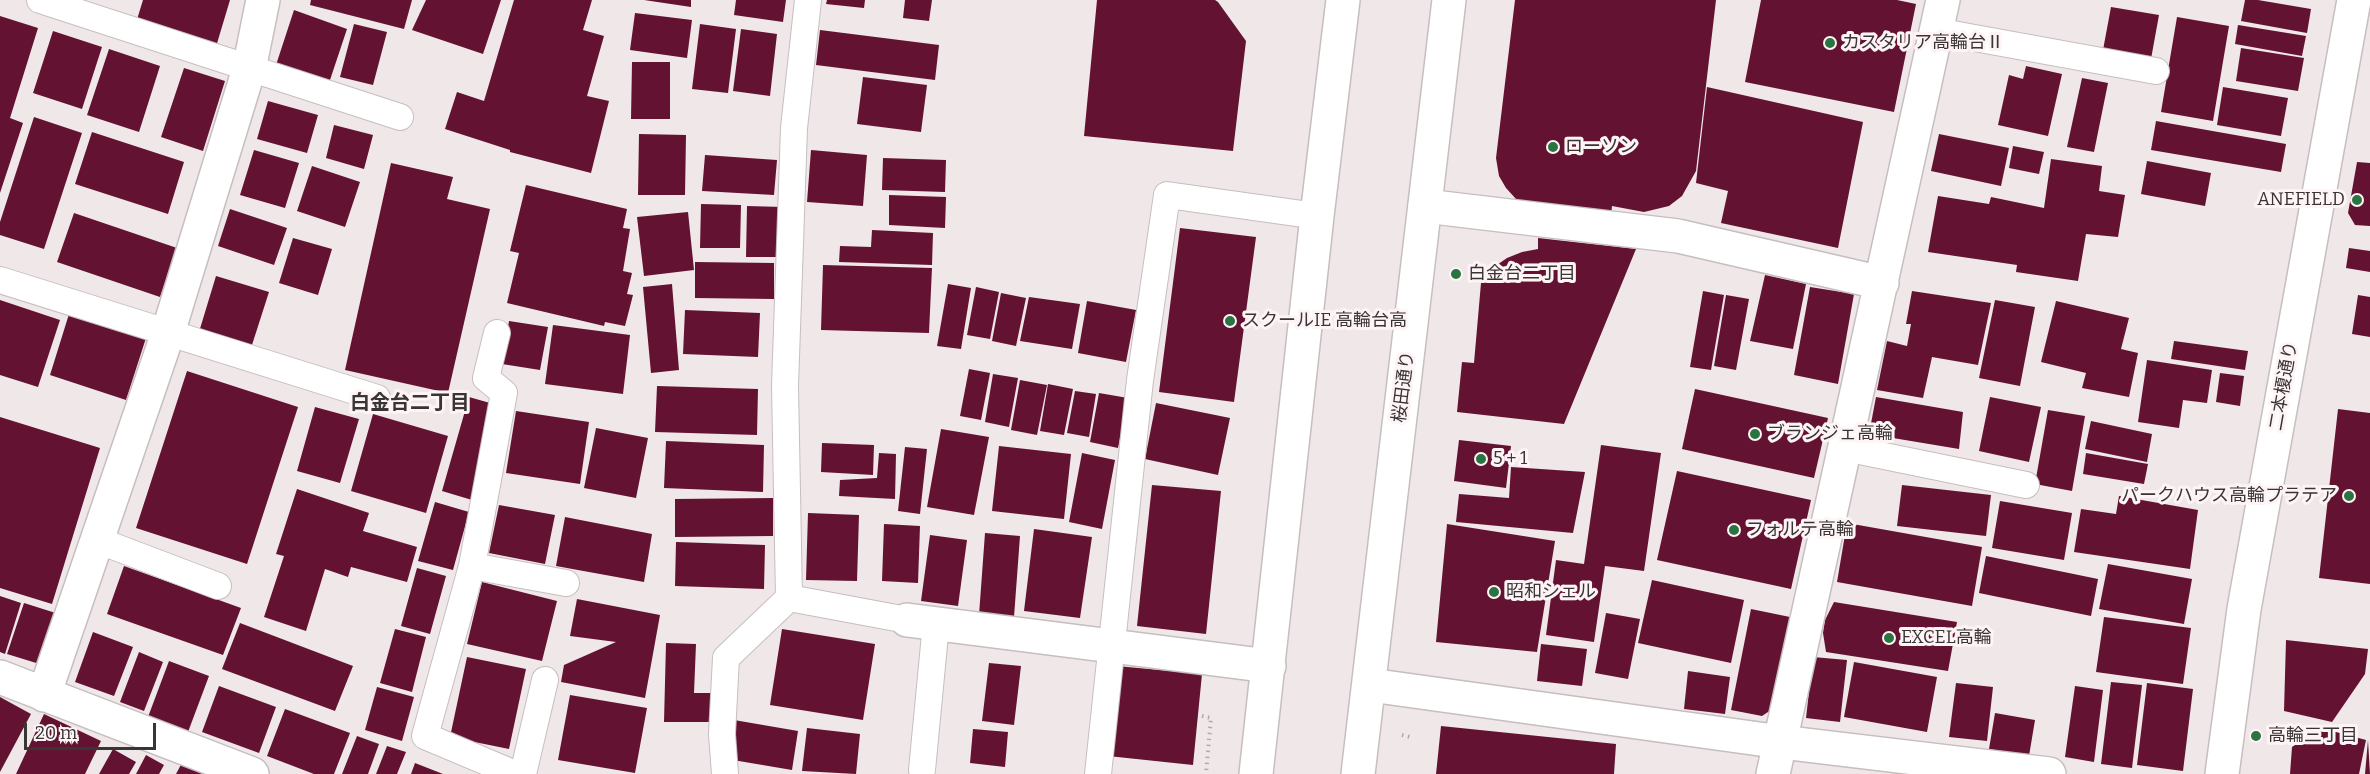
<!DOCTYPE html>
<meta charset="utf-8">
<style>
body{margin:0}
#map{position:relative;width:2370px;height:774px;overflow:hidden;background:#f0e7e9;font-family:Bitter,serif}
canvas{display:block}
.scale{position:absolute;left:24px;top:723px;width:132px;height:27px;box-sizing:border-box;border:3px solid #383535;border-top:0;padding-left:8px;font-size:18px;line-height:21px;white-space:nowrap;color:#383535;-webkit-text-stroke:4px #fef4f6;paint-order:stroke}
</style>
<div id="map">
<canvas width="2370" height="774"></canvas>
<div class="scale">20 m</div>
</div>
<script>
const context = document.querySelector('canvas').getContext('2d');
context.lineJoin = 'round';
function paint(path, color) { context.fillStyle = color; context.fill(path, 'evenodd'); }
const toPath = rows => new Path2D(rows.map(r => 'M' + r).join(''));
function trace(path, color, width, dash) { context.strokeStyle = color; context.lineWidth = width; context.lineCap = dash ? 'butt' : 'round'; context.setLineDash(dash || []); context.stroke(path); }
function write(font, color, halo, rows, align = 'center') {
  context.font = font + ' Bitter,"Noto Sans JP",serif'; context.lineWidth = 6; context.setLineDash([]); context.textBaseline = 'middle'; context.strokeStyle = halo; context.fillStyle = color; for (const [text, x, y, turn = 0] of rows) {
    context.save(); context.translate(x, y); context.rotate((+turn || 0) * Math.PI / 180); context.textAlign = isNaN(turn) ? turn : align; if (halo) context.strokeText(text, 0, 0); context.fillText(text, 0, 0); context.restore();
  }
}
paint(toPath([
 [143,0,230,0,215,50,135,26],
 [311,0,412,0,404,29,310,5],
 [426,0,501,0,483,54,412,30],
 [514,0,592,0,583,30,604,36,587,96,609,101,591,173,510,152,510,150,445,129,457,92,484,101],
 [644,0,691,0,691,7],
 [736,0,786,0,783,22,734,15],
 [827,0,865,0,864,8,826,4],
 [905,0,932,0,929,21,903,18],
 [1097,0,1215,0,1218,2,1246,41,1233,151,1084,136],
 [1515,0,1716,0,1696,171,1682,196,1669,206,1644,212,1612,206,1611,216,1528,206,1516,199,1506,188,1499,176,1496,158],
 [1761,0,1897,0,1916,4,1894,112,1745,82],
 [2245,0,2258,0,2311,9,2307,33,2241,21],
 [2111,7,2159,15,2151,59,2103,50],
 [294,10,347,29,329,83,276,65],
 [635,13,692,20,687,58,630,50],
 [0,16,38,28,10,118,23,123,0,193],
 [2177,17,2229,26,2213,121,2161,112],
 [354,24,387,32,373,85,340,77],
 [700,24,736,29,728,93,692,89],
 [2238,25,2306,36,2302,56,2235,44],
 [741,29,777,34,770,96,733,91],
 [820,30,939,45,935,80,816,65],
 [53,31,102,47,82,109,33,93],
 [2241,48,2304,58,2298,91,2236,81],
 [109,49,160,66,139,132,87,115],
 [632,62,670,62,670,119,631,119],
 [2026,66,2062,74,2048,136,1998,125,2009,75,2023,79],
 [184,68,225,81,203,151,161,137],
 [863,77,927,85,921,132,857,124],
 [2082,78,2108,83,2094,152,2067,147],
 [1707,87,1863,122,1838,248,1721,223,1728,191,1696,183],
 [2223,87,2288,98,2281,136,2217,125],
 [268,101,318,115,307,153,257,139],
 [34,117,82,133,44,249,0,235,0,222],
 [2156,121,2286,144,2281,172,2151,150],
 [334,125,373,135,364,169,326,158],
 [92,132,184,162,168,214,75,184],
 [639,134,686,135,685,195,638,195],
 [1939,134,2009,148,2001,186,1931,171],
 [2013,146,2044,152,2039,174,2009,168],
 [254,150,299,163,285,208,240,195],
 [811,150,867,155,863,206,807,202],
 [705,155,777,160,774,195,702,191],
 [883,158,946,160,945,192,882,190],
 [2051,159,2102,166,2099,191,2125,195,2118,237,2086,234,2078,281,2016,272,2017,265,1928,252,1938,196,1989,204,1991,197,2044,208],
 [2147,161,2211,173,2205,206,2141,194],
 [2357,162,2370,163,2370,226,2355,225,2348,213],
 [391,163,453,177,447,199,490,209,448,393,345,370],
 [312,166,360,182,345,227,297,211],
 [526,185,627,209,623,228,630,229,623,271,632,273,627,294,633,295,625,326,605,322,604,326,507,303,519,253,510,251],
 [889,195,946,197,945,228,889,225],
 [701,204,741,205,740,248,700,248],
 [747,206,783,207,783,257,746,257],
 [230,209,287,228,274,265,218,246],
 [688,212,694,270,644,276,637,217],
 [74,213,177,248,160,297,57,262],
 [1180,228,1256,237,1234,402,1159,392],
 [872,230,933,233,932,265,839,262,840,246,871,247],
 [293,238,332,249,318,295,279,283],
 [1538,238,1636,249,1564,424,1457,412,1462,362,1474,363,1481,283,1494,267,1507,258,1522,252,1538,249],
 [2349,248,2370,251,2370,272,2346,268],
 [695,262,774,263,774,299,695,298],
 [823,265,932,268,929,333,821,330],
 [1765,275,1806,284,1793,349,1750,341],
 [216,276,269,292,251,348,199,332],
 [672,284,679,370,651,373,643,287],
 [948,284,971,288,961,349,937,346],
 [976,287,999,292,990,339,967,335],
 [1810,287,1854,294,1838,384,1794,375],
 [1703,291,1724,295,1711,370,1690,367],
 [1912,291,1991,303,1978,365,1932,357,1923,398,1877,390,1887,341,1907,346,1911,324,1906,324],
 [1001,293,1026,298,1016,346,992,341],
 [1726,295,1749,299,1736,370,1714,366],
 [2358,295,2370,297,2370,337,2352,334],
 [1029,297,1080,304,1072,349,1020,341],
 [0,300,60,320,38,387,0,375],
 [1995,300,2035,307,2020,386,1979,378],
 [1087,301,1136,310,1126,362,1078,353],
 [2056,301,2129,318,2121,349,2138,353,2129,397,2082,388,2086,373,2041,362],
 [685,310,760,313,758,357,683,354],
 [69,314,146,338,126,400,50,375],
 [509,321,548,327,540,370,502,364],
 [553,325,630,335,623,394,545,384],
 [2174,341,2248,351,2245,370,2171,359],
 [2147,360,2212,370,2207,403,2183,400,2179,428,2138,422],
 [969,369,990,373,981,420,960,416],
 [187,371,298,407,247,564,136,528],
 [2220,373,2244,376,2240,406,2216,402],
 [993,374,1018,378,1009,427,985,422],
 [1020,380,1047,385,1037,435,1011,430],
 [1048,384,1073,389,1064,435,1040,431],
 [657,386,758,389,757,435,655,432],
 [1695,389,1828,418,1814,478,1682,449],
 [1075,391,1096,394,1089,437,1067,433],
 [1099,393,1128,398,1118,448,1090,442],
 [469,397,490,403,472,500,442,491],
 [1876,397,1963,412,1959,449,1869,434],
 [1990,397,2041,407,2029,462,1979,451],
 [1156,403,1230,418,1218,475,1145,459],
 [315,407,359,419,340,483,297,471],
 [2338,409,2370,413,2370,584,2319,578],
 [2048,410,2085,416,2072,491,2035,484],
 [516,411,589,422,580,484,506,473],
 [373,414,448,436,426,513,351,491],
 [0,417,100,448,52,604,0,588],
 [2091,421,2152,434,2147,462,2085,449],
 [596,428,648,438,636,498,584,488],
 [941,429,989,437,974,515,927,507],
 [1459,440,1511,446,1506,488,1454,481],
 [666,441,764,445,763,492,664,488],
 [822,443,874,445,873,475,821,472],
 [1601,445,1661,453,1644,571,1605,566,1594,642,1546,635,1556,560,1584,564],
 [999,446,1071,454,1064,519,992,511],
 [905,447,927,449,920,514,898,511],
 [879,453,896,454,895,499,839,496,840,480,877,478],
 [1082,453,1115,460,1102,529,1069,522],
 [2086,453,2148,464,2144,484,2083,474],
 [1511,467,1585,472,1573,533,1456,522,1459,494,1509,498],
 [1677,471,1811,500,1791,589,1657,560],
 [1152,485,1221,491,1206,634,1137,626],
 [1902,485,1991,495,1986,536,1897,526],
 [297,489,369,513,363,531,417,547,407,582,351,567,348,577,325,569,306,631,264,617,284,556,276,554],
 [2119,496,2198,510,2190,569,2074,552,2081,509,2116,514],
 [773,498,773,536,675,537,675,499],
 [2000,501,2072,513,2064,560,1992,548],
 [435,502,469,512,453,570,418,561],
 [499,505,555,515,545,564,489,553],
 [808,513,859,515,857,581,806,580],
 [565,517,652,534,644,582,556,566],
 [1847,523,1982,547,1972,606,1837,582],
 [884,524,920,526,918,583,882,581],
 [1447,524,1555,541,1537,652,1436,642],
 [1034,529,1092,537,1080,618,1024,611],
 [985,533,1020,536,1014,617,979,615],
 [930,535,967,540,958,606,921,601],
 [676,542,765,545,764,589,675,586],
 [1986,556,2098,579,2091,616,1979,593],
 [2108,564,2192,579,2184,624,2099,609],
 [124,566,241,608,223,655,107,614],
 [417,568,446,576,430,634,401,626],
 [1652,580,1744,600,1731,663,1638,643],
 [482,582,557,601,542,661,467,644],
 [0,596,21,603,5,654,0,652],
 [577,599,660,615,645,698,561,682,564,665,616,642,570,636],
 [1834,602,1957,622,1948,671,1826,652,1823,633,1825,620],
 [24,603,62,615,46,666,7,654],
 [1751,609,1790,617,1771,710,1762,716,1731,710],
 [1606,613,1640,619,1628,679,1595,673],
 [2104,617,2191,628,2183,684,2096,672],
 [240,623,353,666,335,711,222,669],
 [395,629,426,637,412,692,380,683],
 [782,629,875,644,863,720,770,705],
 [93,632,133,647,114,696,75,682],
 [2286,640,2368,649,2365,674,2332,722,2284,711],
 [666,643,696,644,694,693,716,693,716,722,664,722],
 [1541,644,1587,649,1582,686,1537,681],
 [139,652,163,662,144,711,120,702],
 [467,657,526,669,509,749,450,737],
 [1813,657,1847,660,1840,722,1806,718],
 [169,661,209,676,188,732,148,717],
 [1854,662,1937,677,1927,732,1844,717],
 [989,663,1021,666,1014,725,982,721],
 [1117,666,1202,674,1193,765,1108,756],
 [1688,671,1730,677,1725,714,1684,709],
 [2111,682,2142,685,2132,768,2101,764],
 [1956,683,1993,687,1987,741,1949,737],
 [2147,683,2193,689,2183,771,2137,765],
 [219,686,276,707,259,753,202,732],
 [2075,686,2103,690,2094,762,2065,757],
 [377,687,414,697,402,741,365,730],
 [570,695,647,708,635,773,558,760],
 [0,697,31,714,0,772],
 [285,709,350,733,334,774,314,774,267,756],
 [1995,713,2035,720,2029,756,1989,749],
 [44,714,101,741,85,774,16,774],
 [734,720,798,731,792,770,727,759],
 [1441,726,1616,744,1614,774,1436,774],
 [807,728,860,734,856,774,802,771],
 [2321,728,2366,740,2359,774,2290,774,2292,747],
 [973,729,1008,732,1005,767,970,763],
 [357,736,379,744,368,774,342,774],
 [2368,740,2370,774,2365,774],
 [387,746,406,752,397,774,376,774],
 [113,749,136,762,129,774,99,774],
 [146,755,164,765,159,774,136,774],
 [185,757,217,774,176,774],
 [415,763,443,774,411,774]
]), '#641231');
const service = toPath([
 [40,0,400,117],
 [808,0,794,128,785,386,789,598,907,620],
 [1936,31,2156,71],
 [0,280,377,398],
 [497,333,486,378,504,393,472,566,425,736,515,774],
 [1845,448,2026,485],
 [97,540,218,586],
 [472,566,566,583],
 [922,770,936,624],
 [523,774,545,680],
 [725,774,722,734,726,658,789,598],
 [1098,774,1140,380,1167,195,1317,216]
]);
const minor = toPath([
 [1425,206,1678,236,1882,283],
 [907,620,1269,666],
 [0,677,252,774],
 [1370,685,1781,742,2049,774],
 [44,695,166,339,249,69,263,0],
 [1773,774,1943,0]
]);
const tertiary = toPath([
 [2222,774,2244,609,2354,0]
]);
const trunk = toPath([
 [1256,774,1317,216,1343,0],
 [1358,774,1449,0]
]);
trace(service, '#c6bebf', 28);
trace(minor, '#c6bebf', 36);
trace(tertiary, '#c6bebf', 36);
trace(trunk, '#c6bebf', 36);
trace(toPath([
 [1202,716,1211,718,1206,774],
 [1402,735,1410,737]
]), '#b1aaab', 4, [1.5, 4.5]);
trace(service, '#fff', 26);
trace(minor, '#fff', 33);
trace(tertiary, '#fff', 33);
trace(trunk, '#fff', 33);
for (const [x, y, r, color] of [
 [1830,43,6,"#2a7442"],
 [1553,147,6,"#2a7442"],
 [2357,200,6,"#2a7442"],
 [1456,274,6,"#2a7442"],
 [1230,321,6,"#2a7442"],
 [1755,434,6,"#2a7442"],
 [1481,459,6,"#2a7442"],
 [2349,496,6,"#2a7442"],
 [1734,530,6,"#2a7442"],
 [1494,592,6,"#2a7442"],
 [1889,638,6,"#2a7442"],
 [2256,736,6,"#2a7442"]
]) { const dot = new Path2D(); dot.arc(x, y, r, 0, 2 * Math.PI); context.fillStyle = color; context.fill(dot); trace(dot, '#fef4f6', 2); }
write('18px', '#383535', '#fef4f6', [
 ["カスタリア高輪台Ⅱ",1842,43],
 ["ローソン",1565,147],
 ["ANEFIELD",2345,200,"right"],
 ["白金台二丁目",1468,274],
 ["スクールIE 高輪台高",1242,321],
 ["ブランジェ高輪",1767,434],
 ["5 + 1",1493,459],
 ["パークハウス高輪プラテア",2337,496,"right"],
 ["フォルテ高輪",1746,530],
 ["昭和シェル",1506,592],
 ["EXCEL高輪",1901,638],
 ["高輪三丁目",2268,736]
], 'left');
write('18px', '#383535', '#fef4f6', [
 ["二本榎通り",2284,386,-80],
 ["桜田通り",1404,387,-83]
]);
write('bold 20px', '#383535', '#fef4f6', [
 ["白金台二丁目",410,403]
]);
</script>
